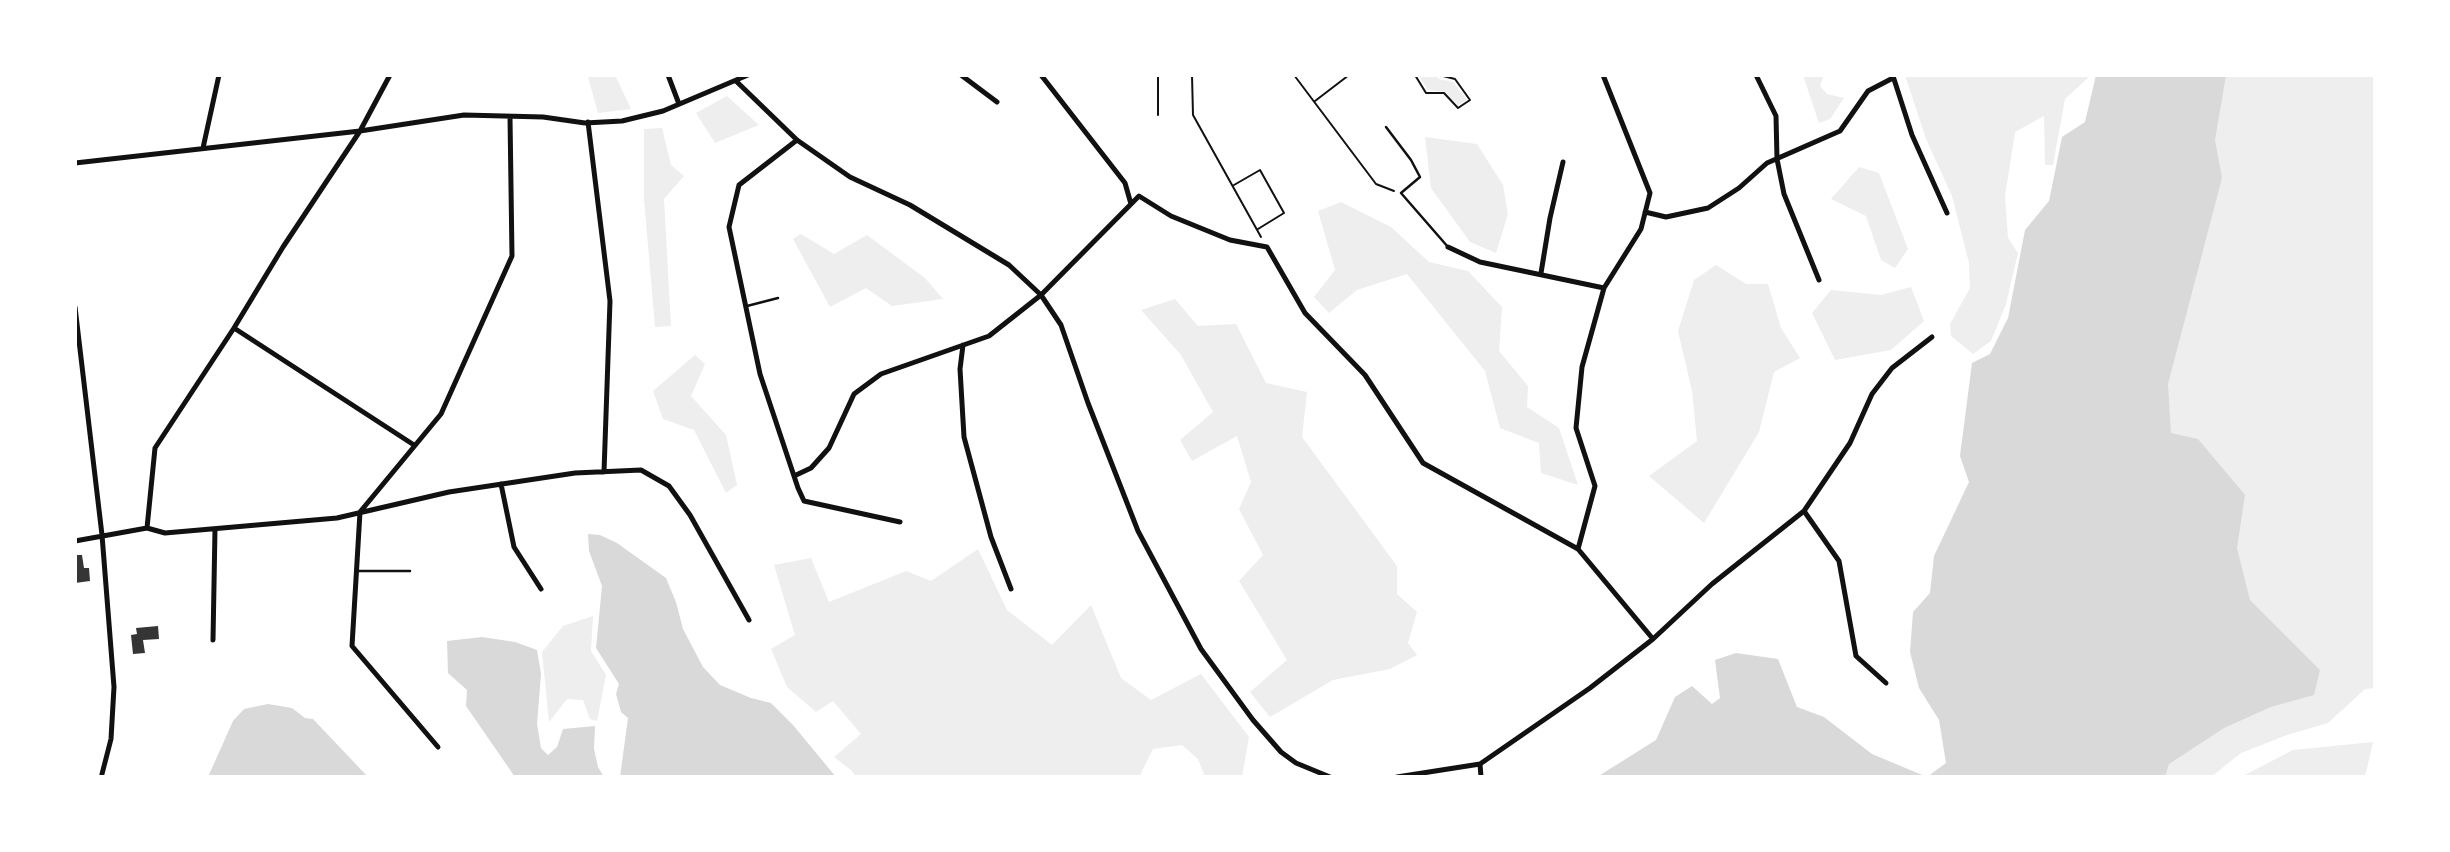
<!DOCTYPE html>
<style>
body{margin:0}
#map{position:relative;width:2450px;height:852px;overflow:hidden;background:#fff;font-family:"Asap Condensed",sans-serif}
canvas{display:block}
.frame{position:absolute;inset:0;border:77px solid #fff;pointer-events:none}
</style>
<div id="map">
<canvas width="2450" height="852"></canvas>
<div class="frame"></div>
</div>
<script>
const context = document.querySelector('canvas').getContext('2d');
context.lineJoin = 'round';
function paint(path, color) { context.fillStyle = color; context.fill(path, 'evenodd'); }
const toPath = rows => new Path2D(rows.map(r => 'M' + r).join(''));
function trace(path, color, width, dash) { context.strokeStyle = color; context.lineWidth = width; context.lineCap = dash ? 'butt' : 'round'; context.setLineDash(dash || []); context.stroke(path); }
paint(toPath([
 [579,75,615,75,631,109,598,113,588,77],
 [1418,75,1435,75,1439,79,1453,82,1467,100,1458,105,1445,92,1428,90],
 [1803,75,1824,75,1820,86,1827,94,1844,98,1830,119,1819,123],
 [1905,75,2090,76,2065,99,2053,165,2045,165,2044,116,2015,132,2005,196,2008,238,2018,253,2006,304,1991,341,1973,354,1951,336,1950,324,1970,288,1969,263,1952,196,1926,139],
 [2147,75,2375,75,2375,688,2365,689,2328,723,2287,735,2241,753,2211,777,2165,777,2168,764,2224,727,2271,707,2313,695,2068,623],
 [727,96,759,125,715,143,696,113],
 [662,128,671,165,684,176,664,199,671,326,655,327,644,199,644,129],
 [1425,137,1477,144,1503,185,1508,214,1496,253,1470,242,1431,188],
 [1859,167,1879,173,1908,249,1895,268,1881,260,1866,216,1831,199],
 [1341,202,1391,227,1429,262,1468,271,1502,307,1499,351,1528,386,1527,407,1559,428,1578,485,1541,473,1539,443,1500,428,1485,371,1407,274,1357,290,1329,313,1314,297,1335,270,1318,211],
 [801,234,834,254,867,235,925,278,943,299,892,306,866,288,830,307,793,239],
 [1716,265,1746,284,1768,284,1781,328,1800,358,1774,372,1759,432,1704,523,1649,476,1697,441,1692,391,1678,331,1694,280],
 [1911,287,1924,321,1891,350,1835,360,1812,313,1831,290,1881,295],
 [1175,299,1198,326,1236,324,1266,383,1307,392,1302,437,1397,566,1397,594,1417,612,1408,643,1417,655,1390,669,1333,680,1270,717,1250,692,1287,660,1239,581,1263,555,1239,509,1251,482,1237,436,1192,461,1180,440,1213,412,1181,355,1141,310],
 [695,355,705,364,691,396,726,435,737,485,726,493,694,430,663,419,653,391],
 [978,549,1007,610,1052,645,1091,605,1121,678,1151,700,1201,674,1249,737,1242,777,1205,777,1198,759,1182,745,1153,749,1139,777,856,777,852,771,834,757,861,734,833,701,816,712,787,687,771,649,795,635,774,565,811,558,829,602,906,571,931,581],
 [593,616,591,651,606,675,597,721,590,719,583,700,567,699,549,722,542,652,563,626],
 [2373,742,2365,777,2241,777,2293,750]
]), '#eee');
paint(toPath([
 [2096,75,2226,75,2215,140,2222,178,2168,384,2171,433,2198,439,2245,495,2237,548,2250,600,2320,670,2314,695,2271,707,2224,728,2169,764,2165,777,1927,777,1946,763,1939,720,1919,688,1910,652,1913,612,1930,593,1934,556,1969,482,1960,456,1972,363,1990,354,2008,318,2025,230,2049,201,2062,137,2085,122],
 [588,534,600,535,617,543,666,578,676,602,683,629,703,667,720,685,751,698,771,703,793,725,836,777,620,777,628,718,621,712,616,694,619,684,596,648,602,586,589,551],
 [482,637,515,642,537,650,541,674,537,724,541,748,548,755,557,747,563,729,595,726,594,749,598,767,604,777,515,777,466,706,467,690,448,673,447,641],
 [1736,653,1778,659,1797,707,1824,717,1872,754,1927,777,1597,777,1656,740,1675,697,1692,686,1712,704,1720,698,1715,660],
 [268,704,292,708,305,718,313,719,368,777,208,777,233,721,244,709]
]), '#d9d9d9');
paint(toPath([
 [75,555,82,555,84,568,89,568,90,581,75,583],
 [158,626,159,639,143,640,145,653,133,654,131,635,137,634,136,628]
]), '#353535');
trace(toPath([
 [1192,75,1193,115,1261,237],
 [1294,75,1376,184,1394,191],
 [1415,75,1426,93,1444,93,1458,108,1470,100,1455,79,1439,75],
 [1315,101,1349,75],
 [1158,115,1158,75],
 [1234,185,1260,170,1284,213,1258,229]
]), '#111', 2);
trace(toPath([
 [1386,127,1411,160,1420,177,1401,193,1448,247],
 [747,306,778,298],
 [357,571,410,571]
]), '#111', 2.5);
trace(toPath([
 [668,75,679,104],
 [961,75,997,102],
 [1041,75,1125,183,1131,204],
 [1756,75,1776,116,1777,159,1784,194,1819,280],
 [1893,76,1912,135,1947,213],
 [736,81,797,140,850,177,910,205,1009,265,1041,295,1061,325,1088,403,1138,531,1201,649,1253,720,1281,752,1296,763,1330,777],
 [588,122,610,301,604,472],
 [797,140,739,185,729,227,760,374,798,488,804,501,900,522],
 [203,148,219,75],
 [75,163,360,131,464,115,543,117,585,123,622,121,663,111,748,75],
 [1645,212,1666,217,1708,208,1739,188,1767,163,1840,131,1868,91,1893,78],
 [1448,247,1480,262,1604,288],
 [1541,273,1550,218,1563,162],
 [75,307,102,535,114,687,111,739,102,774],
 [234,328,414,445],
 [963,345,960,369,964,437,991,537,1011,589],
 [794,476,811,468,829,448,854,394,881,374,989,336,1041,295,1139,196,1171,216,1230,240,1267,247,1305,313,1365,375,1423,463,1578,549,1653,639],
 [501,484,514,547,541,589],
 [1804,511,1839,561,1856,656,1886,683],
 [147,528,165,533,337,518,449,492,575,473,641,470,669,486,690,515,749,620],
 [75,541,147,528,155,448,234,328,283,247,360,131,390,75],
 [1578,549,1595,486,1576,428,1582,367,1604,288,1641,229,1650,193,1603,75],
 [213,640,215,529],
 [438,747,352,646,360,512,441,414,512,256,510,117],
 [1480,764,1481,777],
 [1397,777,1480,764,1590,688,1653,639,1712,584,1804,511,1850,443,1872,394,1892,368,1932,337]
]), '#111', 5);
</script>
